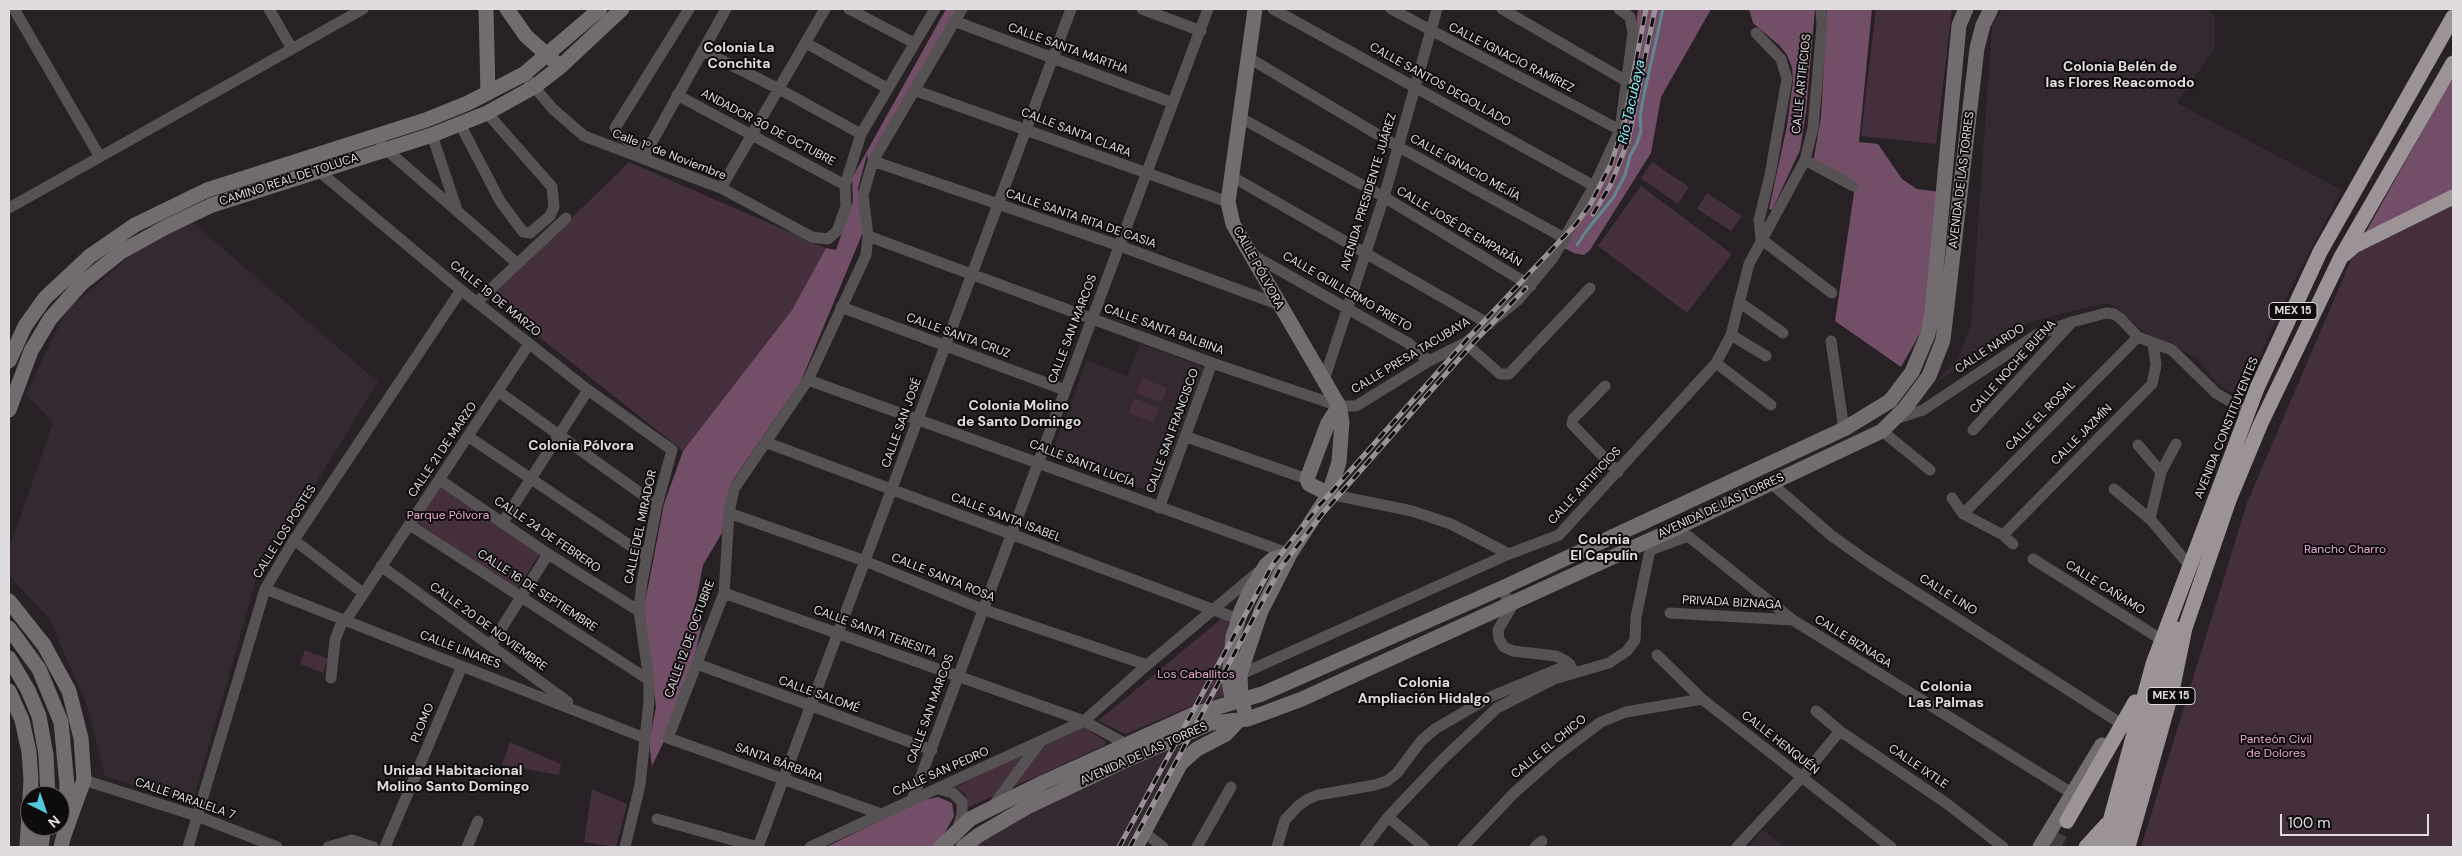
<!DOCTYPE html>
<meta charset="utf-8">
<style>
body{margin:0}
#map{position:relative;width:2462px;height:856px;overflow:hidden;background:#272025;font-family:"DM Sans",sans-serif}
canvas{display:block}
.frame{position:absolute;inset:0;border:10px solid #e0dbde;pointer-events:none}
.north{position:absolute;left:20px;top:786px;width:50px;height:50px;box-sizing:border-box;background:#0e0b0d;border:1px solid #625e61;border-radius:50%;rotate:139deg;font-size:14px;font-weight:700;line-height:20px;text-align:center;color:#e0dbde}
.north::after{content:'';display:block;margin:auto;width:18px;height:22px;background:#53cadc;clip-path:polygon(50% 0,100% 100%,50% 72%,0 100%)}
.scale{position:absolute;left:2280px;top:814px;width:149px;height:22px;box-sizing:border-box;border:2px solid #e0dbde;border-top:0;padding-left:6px;font-size:15px;line-height:18px;white-space:nowrap;color:#e0dbde;-webkit-text-stroke:4px #0e0b0d;paint-order:stroke}
</style>
<div id="map">
<canvas width="2462" height="856"></canvas>
<div class="frame"></div>
<div class="north">N</div>
<div class="scale">100 m</div>
</div>
<script>
const context = document.querySelector('canvas').getContext('2d');
context.lineJoin = 'round';
function paint(path, color) { context.fillStyle = color; context.fill(path, 'evenodd'); }
const toPath = rows => new Path2D(rows.map(r => 'M' + r).join(''));
function trace(path, color, width, dash) { context.strokeStyle = color; context.lineWidth = width; context.lineCap = dash ? 'butt' : 'round'; context.setLineDash(dash || []); context.stroke(path); }
function write(font, color, halo, rows, align = 'center') {
  context.font = font + ' "DM Sans",sans-serif'; context.lineWidth = 4; context.setLineDash([]); context.textBaseline = 'middle'; context.strokeStyle = halo; context.fillStyle = color; for (const [text, x, y, turn = 0] of rows) {
    context.save(); context.translate(x, y); context.rotate((+turn || 0) * Math.PI / 180); context.textAlign = isNaN(turn) ? turn : align; if (halo) context.strokeText(text, 0, 0); context.fillText(text, 0, 0); context.restore();
  }
}
paint(toPath([
 [2002,9,2207,9,2215,16,2215,47,2177,103,2342,190,2298,273,2241,397,2221,387,2195,357,2144,332,2116,307,2106,303,2029,322,1932,385,1957,360,1971,325,1992,26],
 [184,215,378,382,256,580,192,804,105,776,88,708,50,620,9,575,9,549,53,423,26,394,66,311,132,254],
 [1140,344,1206,368,1157,494,1051,455,1087,360,1127,376],
 [1177,744,1188,750,1131,847,969,847,1030,811,1168,750],
 [1763,830,1785,847,1748,847]
]), '#352931');
paint(toPath([
 [1876,9,1952,9,1936,144,1861,136],
 [629,162,826,248,792,310,683,451,490,298],
 [1652,162,1689,187,1678,204,1641,178],
 [1641,186,1732,254,1687,313,1598,246],
 [1707,193,1742,216,1731,231,1697,209],
 [2453,204,2453,847,2141,847,2247,503,2354,253],
 [1142,378,1167,388,1162,402,1136,393],
 [1134,398,1159,408,1154,422,1129,413],
 [439,484,540,554,517,589,415,521],
 [1221,619,1228,621,1223,696,1189,707,1126,734,1098,721],
 [305,650,328,659,323,673,300,664],
 [1081,725,1106,742,1105,745,967,808,966,795,956,787],
 [510,742,561,764,559,775,502,765],
 [592,789,627,804,616,847,584,842]
]), '#442f3d');
paint(toPath([
 [946,9,958,9,869,167,867,154,858,188,863,232,801,381,731,483,722,533,703,565,695,606,701,628,694,659,668,733,652,766,649,743,656,707,644,608,664,504,683,451,792,310,826,248,836,250,853,201,852,178],
 [1638,9,1710,9,1710,11,1661,97,1651,153,1590,250,1584,255,1574,253,1564,248,1623,131],
 [1749,9,1815,9,1806,112,1800,150,1772,210,1769,209,1787,126,1793,81,1792,67,1787,55,1780,46,1753,23],
 [1827,9,1872,9,1859,142,1878,144,1902,179,1917,189,1940,192,1923,328,1901,367,1835,321,1855,186,1813,163,1821,117],
 [2453,78,2453,204,2354,253,2432,114],
 [938,797,952,803,954,816,937,847,826,847,920,801]
]), '#734e67');
trace(toPath([
 [1577,245,1587,230,1613,198,1625,175,1630,156,1637,143,1641,131,1640,115,1645,90,1663,9]
]), '#60878e', 3);
trace(toPath([
 [2053,847,2067,821]
]), '#433c41', 15, [15, 8]);
trace(toPath([
 [14,9,100,157],
 [269,9,291,47],
 [849,9,914,43],
 [1142,9,1201,31],
 [1273,9,1594,186],
 [1391,9,1620,130],
 [1502,9,1628,82],
 [954,21,1173,103],
 [1756,33,1781,59,1787,79,1770,175,1759,220,1761,239,1832,293],
 [806,43,887,88],
 [703,51,779,89,861,134],
 [1249,58,1397,146,1566,239],
 [529,81,553,109,584,136,721,188,812,237,828,239,837,231,846,206,845,185,861,134,935,9],
 [914,90,1228,202],
 [677,95,845,185],
 [1241,118,1384,197,1531,286],
 [460,124,500,201,523,232,530,233,550,216,554,207,552,187,487,113],
 [432,135,457,210],
 [381,145,518,264],
 [647,152,619,135,615,128,689,9],
 [313,157,320,172,461,290,588,390,672,450,657,505,642,582,639,611,649,680,649,701,640,785,625,847],
 [643,158,726,9],
 [1805,160,1853,186],
 [873,161,1120,246,1280,305],
 [1231,176,1489,324],
 [721,188,825,9],
 [9,208,363,9],
 [868,236,1212,363,1339,406,1356,406,1429,361,1465,343,1518,300,1553,258,1594,186,1620,130,1633,33,1630,17,1619,9],
 [1251,254,1408,343,1429,361],
 [477,302,566,218],
 [1739,302,1783,333],
 [841,307,1065,390],
 [1731,335,1766,356],
 [1831,341,1844,429],
 [1465,343,1500,374,1509,374,1590,288],
 [1716,363,1771,405],
 [808,380,1290,554],
 [1323,383,1384,197,1437,9],
 [1605,386,1573,419,1572,424,1618,472],
 [499,392,657,505],
 [1895,419,1923,410,2036,335,2072,322,2106,313,2114,314,2120,318,2138,337,2172,350,2216,393,2248,412],
 [1973,430,2071,323],
 [1882,431,1930,470],
 [469,437,647,557],
 [1187,437,1307,479],
 [765,442,1238,619],
 [2138,445,2161,472],
 [440,480,548,554,639,611],
 [1771,483,1832,536,1870,563,2117,721],
 [2114,489,2150,519,2190,566],
 [1329,494,1412,511,1451,524,1509,554],
 [1952,498,1963,514,2003,535,2013,544],
 [1159,508,1212,363],
 [729,513,865,561,982,609,1147,665],
 [1963,514,2138,337],
 [2150,519,2161,472,2176,444],
 [503,522,588,390],
 [410,525,649,680],
 [2003,535,2152,384,2156,365,2153,343],
 [294,540,363,593],
 [2033,559,2162,640],
 [381,566,568,702],
 [1502,588,1511,608,1498,630,1499,639,1504,647,1513,651,1556,656,1566,661,1573,670],
 [265,589,645,738],
 [724,593,1084,721,1126,744],
 [1670,613,1793,620],
 [346,620,529,344],
 [491,645,548,554],
 [1657,655,1702,699,1891,847],
 [697,664,932,750],
 [1237,676,1509,554,1559,535,1716,363,1731,335,1749,264,1805,160,1813,128,1822,25,1821,9],
 [331,678,335,640,343,619],
 [1816,711,1840,731,1946,803,2003,847],
 [84,780,197,816,277,847],
 [939,789,953,793,962,802,962,815,957,830],
 [912,800,1208,9],
 [993,806,1040,742],
 [881,814,668,738,724,593,729,513,734,489,808,380,866,255,868,236,863,195,873,161,962,9],
 [1388,817,1424,847],
 [657,819,758,847],
 [1144,832,1163,847],
 [188,847,265,589,294,540,461,290],
 [328,847,352,840,373,847],
 [385,847,462,666],
 [467,847,478,821],
 [758,847,1071,9],
 [810,847,1084,721,1147,665,1257,573],
 [1197,847,1231,787],
 [1277,847,1285,820,1298,806,1308,799,1318,795,1375,785,1387,781,1397,773,1421,741,1435,729,1490,697,1570,664],
 [1365,847,1388,817,1443,759,1497,708,1554,679,1609,663,1627,651,1635,640,1636,617,1650,550,1688,536,1793,620,2073,794],
 [1463,847,1514,793,1556,756,1601,722,1626,712,1702,699],
 [1535,847,1542,841],
 [1737,847,1802,777,1840,731]
]), '#565254', 11);
trace(toPath([
 [486,9,488,93],
 [507,9,526,36,554,61],
 [9,361,25,326,45,298,90,256,135,225,207,190,426,120,468,103,524,74,600,9],
 [9,410,31,351,50,319,81,284,121,252,166,227,212,205,432,135,487,113,534,87,560,67,622,9],
 [1329,494,1309,484,1307,479,1328,423,1339,406],
 [9,601,44,645,69,691,81,738,84,780,64,835,61,847],
 [9,628,39,669,61,722,67,785,65,816],
 [9,658,28,690,39,716,46,755,48,796],
 [9,691,22,720,29,752,31,780,27,847],
 [1232,700,1229,680,1233,637,1241,611,1249,593,1266,565,1273,559,1290,554],
 [1244,709,1241,700,1240,674,1261,611,1290,554,1329,494,1339,462,1342,422,1339,406,1233,224,1228,202,1255,9],
 [41,847,44,826],
 [941,847,970,819,1044,782,1194,714,1262,694,1502,588,1844,429,1890,401,1912,372,1928,334,1932,312,1959,25,1966,9],
 [963,847,979,835,1027,807,1120,763,1211,723,1248,719,1302,699,1674,529,1882,431,1905,408,1929,376,1943,340,1977,48,1983,25,1991,9],
 [1136,847,1181,763,1197,749,1226,734,1238,721],
 [2040,847,2102,745]
]), '#726c70', 15);
trace(toPath([
 [2344,255,2354,246,2453,197],
 [2067,821,2135,702],
 [2116,843,2121,830,2159,681,2177,629],
 [2086,847,2107,824],
 [2103,847,2153,664,2257,388,2320,252,2453,17],
 [2128,847,2172,691,2185,628,2229,500,2261,423,2341,257,2453,63]
]), '#9c9399', 15);
const rail = toPath([
 [1593,214,1610,186,1628,141,1655,9],
 [1119,847,1273,564,1318,507,1470,336,1576,224,1590,205,1611,164,1624,124,1646,9],
 [1130,847,1281,567,1323,513,1474,342,1526,288]
]);
trace(rail, '#989296', 5);
trace(rail, '#0e0b0d', 3, [9]);
for (const [x, y, w] of [
 [2293,311,48],
 [2171,696,48]
]) { const box = new Path2D(); box.roundRect(x - w / 2, y - 8.5, w, 17, 4); context.fillStyle = '#0e0b0d'; context.fill(box); trace(box, '#e0dbde', 1); }
write('bold 11px', '#e0dbde', null, [
 ["MEX 15",2293,311],
 ["MEX 15",2171,696]
]);
write('12px', '#e0dbde', '#0e0b0d', [
 ["CALLE SANTA MARTHA",1068,49,20],
 ["CALLE IGNACIO RAMÍREZ",1511,58,27],
 ["CALLE ARTIFICIOS",1802,84,-84],
 ["CALLE SANTOS DEGOLLADO",1440,85,29],
 ["ANDADOR 30 DE OCTUBRE",768,128,28],
 ["CALLE SANTA CLARA",1076,133,21],
 ["Calle 1º de Noviembre",669,155,21],
 ["CALLE IGNACIO MEJÍA",1465,168,29],
 ["CAMINO REAL DE TOLUCA",289,180,-18],
 ["AVENIDA DE LAS TORRES",1962,180,-83],
 ["AVENIDA PRESIDENTE JUÁREZ",1369,192,-73],
 ["CALLE SANTA RITA DE CASIA",1081,219,19],
 ["CALLE JOSÉ DE EMPARÁN",1459,227,31],
 ["CALLE PÓLVORA",1258,268,61],
 ["CALLE GUILLERMO PRIETO",1347,292,30],
 ["CALLE 19 DE MARZO",495,299,39],
 ["CALLE SAN MARCOS",1073,329,-69],
 ["CALLE SANTA BALBINA",1164,330,20],
 ["CALLE SANTA CRUZ",958,336,20],
 ["CALLE NARDO",1990,349,-33],
 ["CALLE PRESA TACUBAYA",1411,356,-31],
 ["CALLE NOCHE BUENA",2013,367,-48],
 ["CALLE EL ROSAL",2041,416,-45],
 ["CALLE SAN JOSÉ",902,423,-70],
 ["AVENIDA CONSTITUYENTES",2227,428,-68],
 ["CALLE SAN FRANCISCO",1173,431,-70],
 ["CALLE JAZMÍN",2082,435,-45],
 ["CALLE 21 DE MARZO",443,450,-56],
 ["CALLE SANTA LUCÍA",1082,464,21],
 ["CALLE ARTIFICIOS",1585,486,-47],
 ["AVENIDA DE LAS TORRES",1721,506,-25],
 ["CALLE SANTA ISABEL",1006,518,21],
 ["CALLE DEL MIRADOR",641,527,-78],
 ["CALLE LOS POSTES",285,532,-58],
 ["CALLE 24 DE FEBRERO",547,535,34],
 ["CALLE SANTA ROSA",943,578,22],
 ["CALLE CAÑAMO",2105,588,32],
 ["CALLE 16 DE SEPTIEMBRE",537,591,33],
 ["CALLE LINO",1948,595,32],
 ["PRIVADA BIZNAGA",1732,603,3],
 ["CALLE 20 DE NOVIEMBRE",488,627,36],
 ["CALLE SANTA TERESITA",875,632,20],
 ["CALLE 12 DE OCTUBRE",690,639,-70],
 ["CALLE BIZNAGA",1853,642,32],
 ["CALLE LINARES",460,650,21],
 ["CALLE SALOMÉ",819,695,20],
 ["CALLE SAN MARCOS",931,709,-70],
 ["PLOMO",423,723,-67],
 ["CALLE HENQUÉN",1780,743,38],
 ["CALLE EL CHICO",1549,747,-39],
 ["AVENIDA DE LAS TORRES",1144,754,-24],
 ["SANTA BÁRBARA",779,763,20],
 ["CALLE IXTLE",1918,767,34],
 ["CALLE SAN PEDRO",941,772,-24],
 ["CALLE PARALELA 7",185,799,19]
]);
write('12px', '#e9aad3', '#0e0b0d', [
 ["Parque Pólvora",448,516],
 ["Rancho Charro",2345,550],
 ["Los Caballitos",1196,675],
 ["Panteón Civil",2276,740],
 ["de Dolores",2276,754]
]);
write('bold 14px', '#e0dbde', '#0e0b0d', [
 ["Colonia La",739,48],
 ["Conchita",739,64],
 ["Colonia Belén de",2120,67],
 ["las Flores Reacomodo",2120,83],
 ["Colonia Molino",1019,406],
 ["de Santo Domingo",1019,422],
 ["Colonia Pólvora",581,446],
 ["Colonia",1604,540],
 ["El Capulín",1604,556],
 ["Colonia",1424,683],
 ["Ampliación Hidalgo",1424,699],
 ["Colonia",1946,687],
 ["Las Palmas",1946,703],
 ["Unidad Habitacional",453,771],
 ["Molino Santo Domingo",453,787]
]);
write('italic 14px', '#8fedfb', '#0e0b0d', [
 ["Río Tacubaya",1632,102,-78]
]);
</script>
